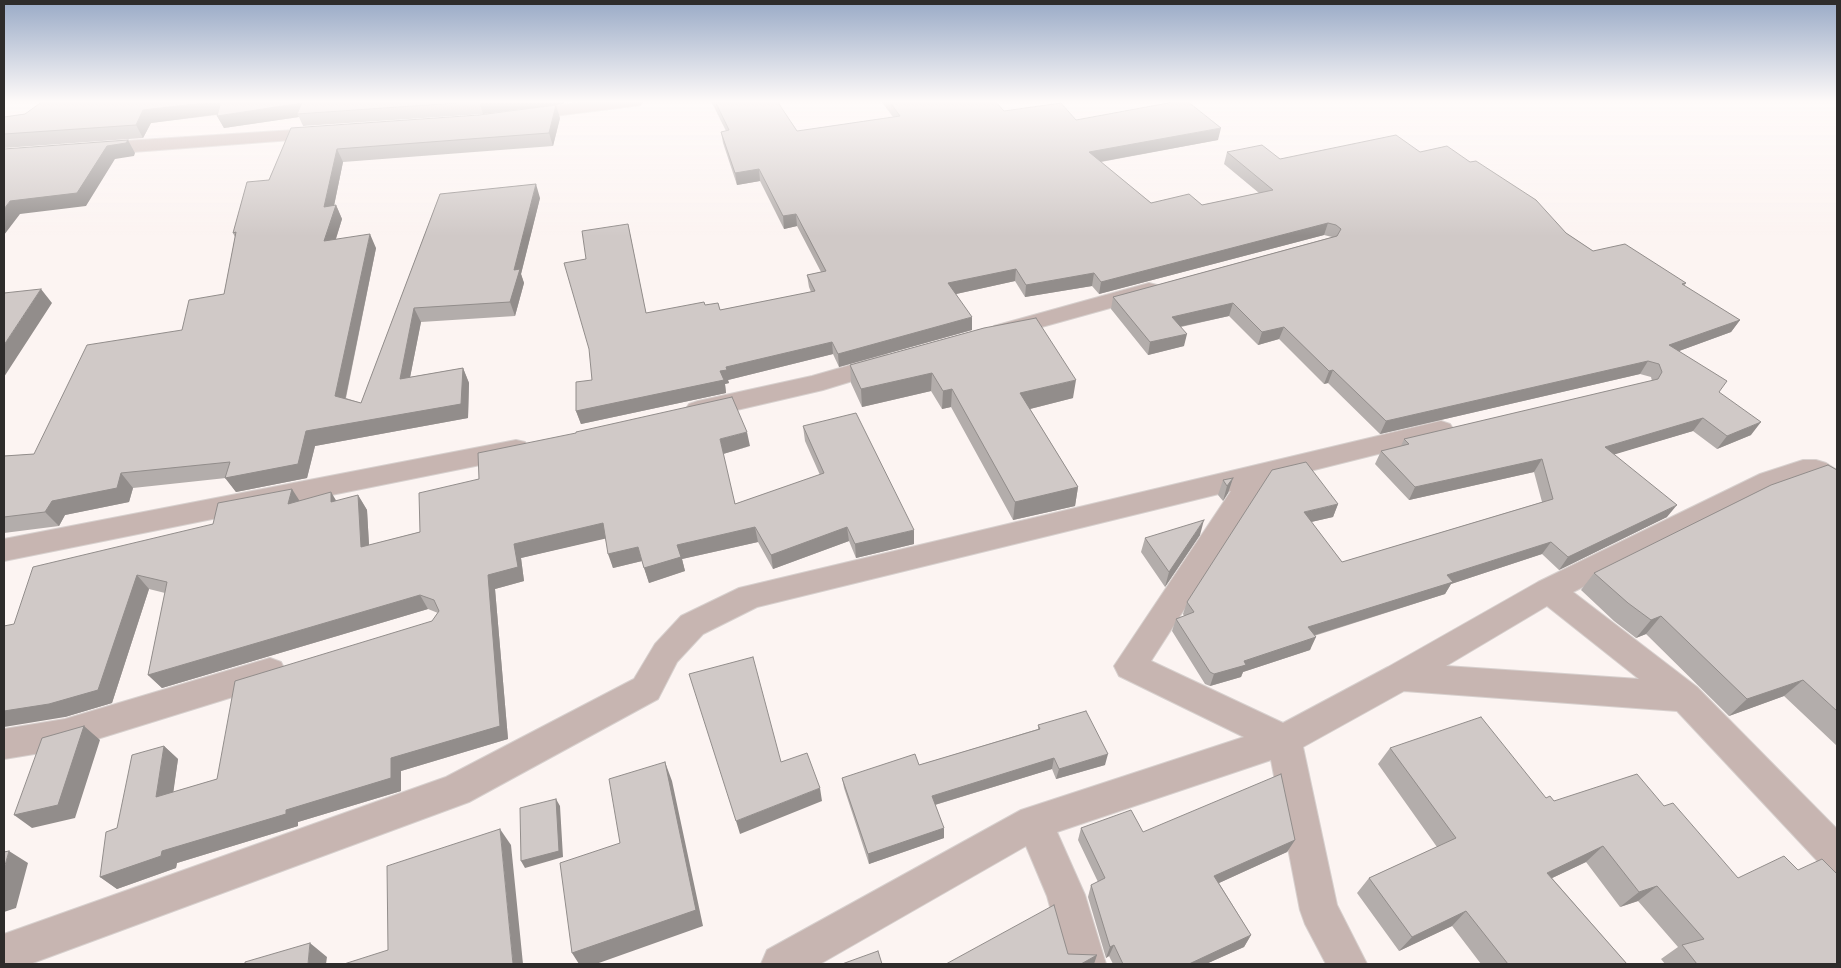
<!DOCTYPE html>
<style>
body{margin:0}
#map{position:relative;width:1841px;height:968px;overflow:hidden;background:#fcf4f2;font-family:Commissioner,sans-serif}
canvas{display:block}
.frame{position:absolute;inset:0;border:5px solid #2e2c2b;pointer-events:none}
</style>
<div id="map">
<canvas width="1841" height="968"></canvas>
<div class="frame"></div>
</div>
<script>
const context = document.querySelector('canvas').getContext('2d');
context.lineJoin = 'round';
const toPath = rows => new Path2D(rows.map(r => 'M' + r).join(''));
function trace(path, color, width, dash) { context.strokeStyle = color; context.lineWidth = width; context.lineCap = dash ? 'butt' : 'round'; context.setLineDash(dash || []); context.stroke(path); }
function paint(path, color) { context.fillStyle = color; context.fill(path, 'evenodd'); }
const street = toPath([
 [595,101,643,101,640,105,634,106,522,120,516,119,513,115,516,111,522,110,595,101],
 [325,128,331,129,334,133,331,137,93,155,86,153,84,149,86,145,93,143,325,128],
 [1149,283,1157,285,1160,290,1157,295,1002,338,994,336,990,331,994,326,1149,283],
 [886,355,895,358,898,363,895,368,823,390,698,419,689,416,685,410,689,404,698,401,812,376,886,355],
 [1441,421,1450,424,1454,430,1450,436,1266,482,1151,661,1283,723,1388,667,1538,582,1760,474,1803,460,1816,460,1826,463,1837,470,1837,492,1827,489,1811,480,1804,480,1780,488,1573,592,1697,687,1837,829,1837,873,1824,868,1677,711,1404,691,1303,747,1337,905,1367,964,1326,964,1305,924,1300,910,1271,760,1057,832,1085,895,1106,964,1066,964,1047,896,1026,846,820,964,761,964,767,950,1021,810,1244,737,1119,676,1114,666,1231,491,757,607,703,634,677,662,658,699,469,802,30,964,4,964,4,934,446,777,634,679,655,644,681,616,739,588,1441,421],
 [1547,606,1639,679,1446,666,1547,606],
 [516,440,525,442,529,449,525,456,4,561,4,539,516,440],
 [270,658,281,662,286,672,281,682,65,749,4,759,4,729,65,719,270,658]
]);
trace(street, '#d7d0ce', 2);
paint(street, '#c7b5b1');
paint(toPath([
 [43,101,564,101,563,104,483,114,303,126,299,117,224,128,217,116,217,115,151,123,143,138,4,148,4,117,25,114],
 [711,101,777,101,797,131,893,117,881,101,995,101,1004,111,1218,140,1101,162,1151,203,1202,205,1259,193,1224,164,1227,152,1280,159,1420,152,1566,233,1593,251,1686,283,1684,286,1740,320,1731,332,1679,351,1719,392,1751,435,1717,449,1693,431,1614,454,1667,517,1559,570,1542,554,1451,584,1445,594,1314,636,1310,650,1243,672,1241,677,1210,686,1205,684,1172,631,1176,619,1184,616,1183,614,1187,602,1338,504,1333,517,1311,522,1342,562,1542,502,1534,472,1409,500,1375,464,1381,451,1401,446,1404,439,1652,381,1651,377,1640,374,1380,434,1328,383,1324,384,1279,339,1258,345,1229,316,1181,327,1184,346,1148,355,1111,309,1113,297,1332,237,1324,235,1099,294,1092,286,1025,297,1015,281,956,294,972,330,839,367,833,354,728,380,729,383,725,384,726,393,581,424,576,411,592,380,586,259,628,224,646,313,705,305,720,310,811,292,809,287,807,275,821,272,797,226,784,229,760,181,737,185,723,143,721,132,726,131],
 [560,118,553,146,343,162,334,206,336,205,342,219,336,239,376,248,346,398,361,403,440,194,540,198,521,274,524,283,515,316,421,322,410,377,463,368,469,383,468,418,315,446,307,478,236,492,226,478,133,488,129,502,65,515,59,526,4,533,4,456,34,454,182,330,224,294,235,237,233,233,269,180,291,128],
 [984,328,1073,398,1030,409,1078,487,1075,506,1013,520,951,407,942,409,931,391,862,407,851,383,850,365],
 [803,426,914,544,856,558,849,541,773,569,758,542,682,559,685,571,649,583,642,561,613,568,605,538,521,558,524,581,495,589,508,739,401,771,401,791,298,822,298,826,177,863,176,868,117,889,100,877,117,828,164,746,178,759,173,792,217,779,432,621,438,613,428,609,162,688,148,675,165,593,149,589,112,703,65,717,14,624,213,524,300,501,336,501,358,495,367,510,369,545,750,446,723,454,735,504,820,475,805,441],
 [1837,470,1837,746,1784,696,1729,716,1646,634,1636,638,1614,621,1581,590,1594,573],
 [1233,478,1228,493,1223,501,1218,495,1223,480],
 [1200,535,1165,587,1141,552,1145,538],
 [1038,725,1105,765,1056,779,1052,769,935,805,944,838,869,864,844,788,842,778,919,765,1038,729],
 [1390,748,1554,801,1664,806,1738,878,1837,964,1665,964,1661,959,1678,947,1638,901,1620,907,1586,862,1552,878,1627,964,1481,964,1452,926,1399,951,1357,893,1369,878,1437,847,1378,764],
 [1081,828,1143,832,1295,840,1287,852,1219,883,1251,935,1244,947,1206,964,1113,964,1109,956,1106,958,1088,897,1091,885,1098,882,1078,840]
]), '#b3adab');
paint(toPath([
 [221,101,227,113,151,123,143,138,136,125,143,110],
 [479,101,564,101,563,104,483,114],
 [302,103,297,114,299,117,224,128,217,116],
 [556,105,560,118,553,146,549,133],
 [1221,128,1218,140,1088,164,1089,152],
 [128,140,135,153,134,156,115,159,86,206,20,214,4,235,4,209,10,201,107,146],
 [337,149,343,162,331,220,324,207],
 [759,169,760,181,737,185,735,173],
 [536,184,540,198,521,274,524,283,515,316,510,302,514,270],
 [336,205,342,219,331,254,324,241],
 [796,214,797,226,784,229,783,216],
 [1328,223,1324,235,1099,294,1101,282],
 [370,234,376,248,343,410,335,396],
 [1016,269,1015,281,947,296,948,283],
 [1094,273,1092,286,1025,297,1026,285],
 [41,289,52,303,4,377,4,345],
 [1233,303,1229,316,1169,329,1172,317],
 [414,308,421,322,407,393,400,379],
 [972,317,972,330,839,367,838,354],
 [1740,320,1731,332,1660,358,1669,345],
 [1284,327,1279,339,1258,345,1262,332],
 [1187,334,1184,346,1148,355,1150,342],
 [832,342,833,354,728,380,729,383,725,384,726,393,581,424,576,411,726,367],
 [1648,361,1640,374,1380,434,1386,421],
 [463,368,469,383,468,418,315,446,307,478,236,492,225,478,306,431],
 [1333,370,1328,383,1324,384,1329,371],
 [932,373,931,391,862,407,861,389],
 [1076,380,1073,398,1018,412,1020,393],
 [952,389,951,407,942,409,943,391],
 [1703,418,1693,431,1596,460,1605,447],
 [1761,422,1751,435,1717,449,1727,436],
 [747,432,750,446,723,454,720,439],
 [1542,459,1534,472,1409,500,1415,487],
 [121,473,133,488,129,502,65,515,59,526,45,512,52,501],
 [1233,478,1228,493,1223,501,1227,486],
 [1078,487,1075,506,1013,520,1015,502],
 [292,489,301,503,288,504],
 [331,492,340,507,331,502],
 [358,495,367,510,370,562,361,547],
 [1338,504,1333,517,1298,525,1304,512],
 [1677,505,1667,517,1559,570,1568,557],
 [1204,520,1200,535,1165,587,1169,572],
 [603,523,608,538,521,558,524,581,495,589,508,739,401,771,401,791,298,822,298,826,177,863,176,868,117,889,100,877,162,851,286,810,514,544],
 [755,527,758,542,682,559,685,571,649,583,644,568,677,545],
 [847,527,849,541,773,569,771,555],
 [914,530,914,544,856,558,855,544],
 [1551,542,1542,554,1451,584,1445,594,1302,639,1308,627,1447,575],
 [638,547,642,561,613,568,608,554],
 [137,575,149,589,112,703,65,717,4,727,4,711],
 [420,595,428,609,162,688,148,675],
 [1661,616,1646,634,1636,638,1651,620],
 [1316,637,1310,650,1243,672,1241,677,1210,686,1214,674,1244,661],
 [1803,680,1784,696,1729,716,1747,699],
 [84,726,100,740,75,818,32,828,14,815],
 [164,746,178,759,171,809,156,797],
 [1108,754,1105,765,1056,779,1059,769],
 [1054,758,1052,769,931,806,932,796],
 [665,762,672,781,703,926,596,964,579,964,572,953],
 [820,788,822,801,740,834,736,821],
 [556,799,560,806,563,857,525,868,521,861],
 [944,828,944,838,869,864,868,854],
 [500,829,511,845,523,964,513,964],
 [1295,840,1287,852,1208,888,1214,876],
 [1603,846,1586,862,1531,888,1547,873],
 [9,851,28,863,16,908,4,912,4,869],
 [1657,886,1638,901,1620,907,1639,892],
 [1466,911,1452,926,1399,951,1412,937],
 [1251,935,1244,947,1206,964,1189,964],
 [310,943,327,957,326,964,308,964],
 [1114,945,1109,956,1106,958,1110,947],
 [1097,955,1094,964,1081,964]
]), '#928d8b');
const building = toPath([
 [43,101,485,101,297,114,302,103,217,116,221,101,143,110,136,125,4,134,4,117,25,114,43,101],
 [715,101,777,101,797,131,900,116,889,101,995,101,1004,111,1061,103,1076,120,1179,101,1187,101,1221,128,1089,152,1151,203,1189,194,1202,205,1273,190,1227,152,1262,145,1280,159,1396,135,1420,152,1447,146,1470,162,1476,161,1536,200,1566,233,1593,251,1625,244,1686,283,1682,284,1740,320,1669,345,1727,381,1719,392,1761,422,1727,436,1703,418,1605,447,1677,505,1568,557,1551,542,1447,575,1453,582,1308,627,1316,637,1244,661,1246,665,1214,674,1210,672,1176,619,1194,612,1187,602,1272,470,1306,462,1338,504,1304,512,1342,562,1553,499,1542,459,1415,487,1381,451,1409,444,1404,439,1658,379,1662,372,1659,364,1648,361,1386,421,1333,370,1329,371,1284,327,1262,332,1233,303,1172,317,1187,334,1150,342,1113,297,1337,236,1341,229,1336,225,1328,223,1101,282,1094,273,1026,285,1016,269,948,283,972,317,838,354,832,342,726,367,727,370,720,371,724,380,576,411,576,382,592,380,589,349,564,263,586,259,582,231,628,224,646,313,704,302,705,305,718,303,720,310,815,291,807,275,826,271,796,214,783,216,759,169,735,173,721,132,729,130,715,101],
 [556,105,549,133,337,149,324,207,336,205,324,241,370,234,335,396,361,403,440,194,536,184,514,270,520,269,510,302,414,308,400,379,463,368,461,404,306,431,298,464,225,478,230,462,121,473,117,488,52,501,45,512,4,517,4,456,34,454,87,345,182,330,189,300,224,294,236,232,233,233,247,182,269,180,291,128,479,115,556,105],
 [128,140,126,143,107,146,77,193,10,201,4,209,4,149,128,140],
 [41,289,4,345,4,293,41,289],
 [1036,318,1076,380,1020,393,1078,487,1015,502,952,389,943,391,932,373,861,389,850,365,984,328,1036,318],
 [732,397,747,432,720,439,735,504,824,473,803,426,856,413,914,530,855,544,847,527,771,555,755,527,677,545,681,557,644,568,638,547,608,554,603,523,514,544,518,567,488,575,500,726,391,758,391,778,286,810,286,814,162,851,161,856,100,877,106,832,117,828,132,755,164,746,156,797,217,779,235,681,432,621,439,611,434,600,420,595,148,675,167,582,137,575,98,690,49,704,4,711,4,626,14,624,33,567,213,524,218,503,292,489,288,504,331,492,331,502,358,495,361,547,420,532,419,493,479,479,478,453,576,433,576,432,732,397],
 [1828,465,1837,470,1837,711,1803,680,1747,699,1661,616,1651,620,1628,603,1594,573,1771,485,1828,465],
 [1233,478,1227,486,1223,480,1233,478],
 [1204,520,1169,572,1145,538,1204,520],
 [753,657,781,762,807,753,820,788,736,821,689,674,753,657],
 [1086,711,1108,754,1059,769,1054,758,932,796,944,828,868,854,842,778,915,754,919,765,1040,729,1038,725,1086,711],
 [1481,717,1546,798,1550,796,1554,801,1637,774,1664,806,1673,803,1738,878,1784,856,1798,870,1822,859,1837,874,1837,964,1697,964,1682,945,1704,939,1657,886,1639,892,1603,846,1547,873,1627,964,1508,964,1466,911,1412,937,1369,878,1456,838,1390,748,1481,717],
 [84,726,58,805,14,815,42,738,84,726],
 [665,762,696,910,572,953,560,863,620,843,609,779,665,762],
 [1281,774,1295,840,1214,876,1251,935,1189,964,1123,964,1114,945,1110,947,1091,885,1105,878,1081,828,1131,810,1143,832,1281,774],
 [556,799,559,851,521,861,520,808,556,799],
 [500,829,513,964,344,964,388,950,387,866,500,829],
 [9,851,4,869,4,852,9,851],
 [1054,905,1068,954,1097,955,1081,964,946,964,1054,905],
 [310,943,308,964,245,964,245,962,310,943],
 [878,951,882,964,842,964,878,951]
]);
paint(building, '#d0c9c7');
trace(building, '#928d8b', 1);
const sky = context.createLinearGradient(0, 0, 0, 236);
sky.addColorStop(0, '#99aac6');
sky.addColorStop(0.43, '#fefaf9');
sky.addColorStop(1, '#fefaf900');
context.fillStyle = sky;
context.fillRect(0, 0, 1841, 236);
</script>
